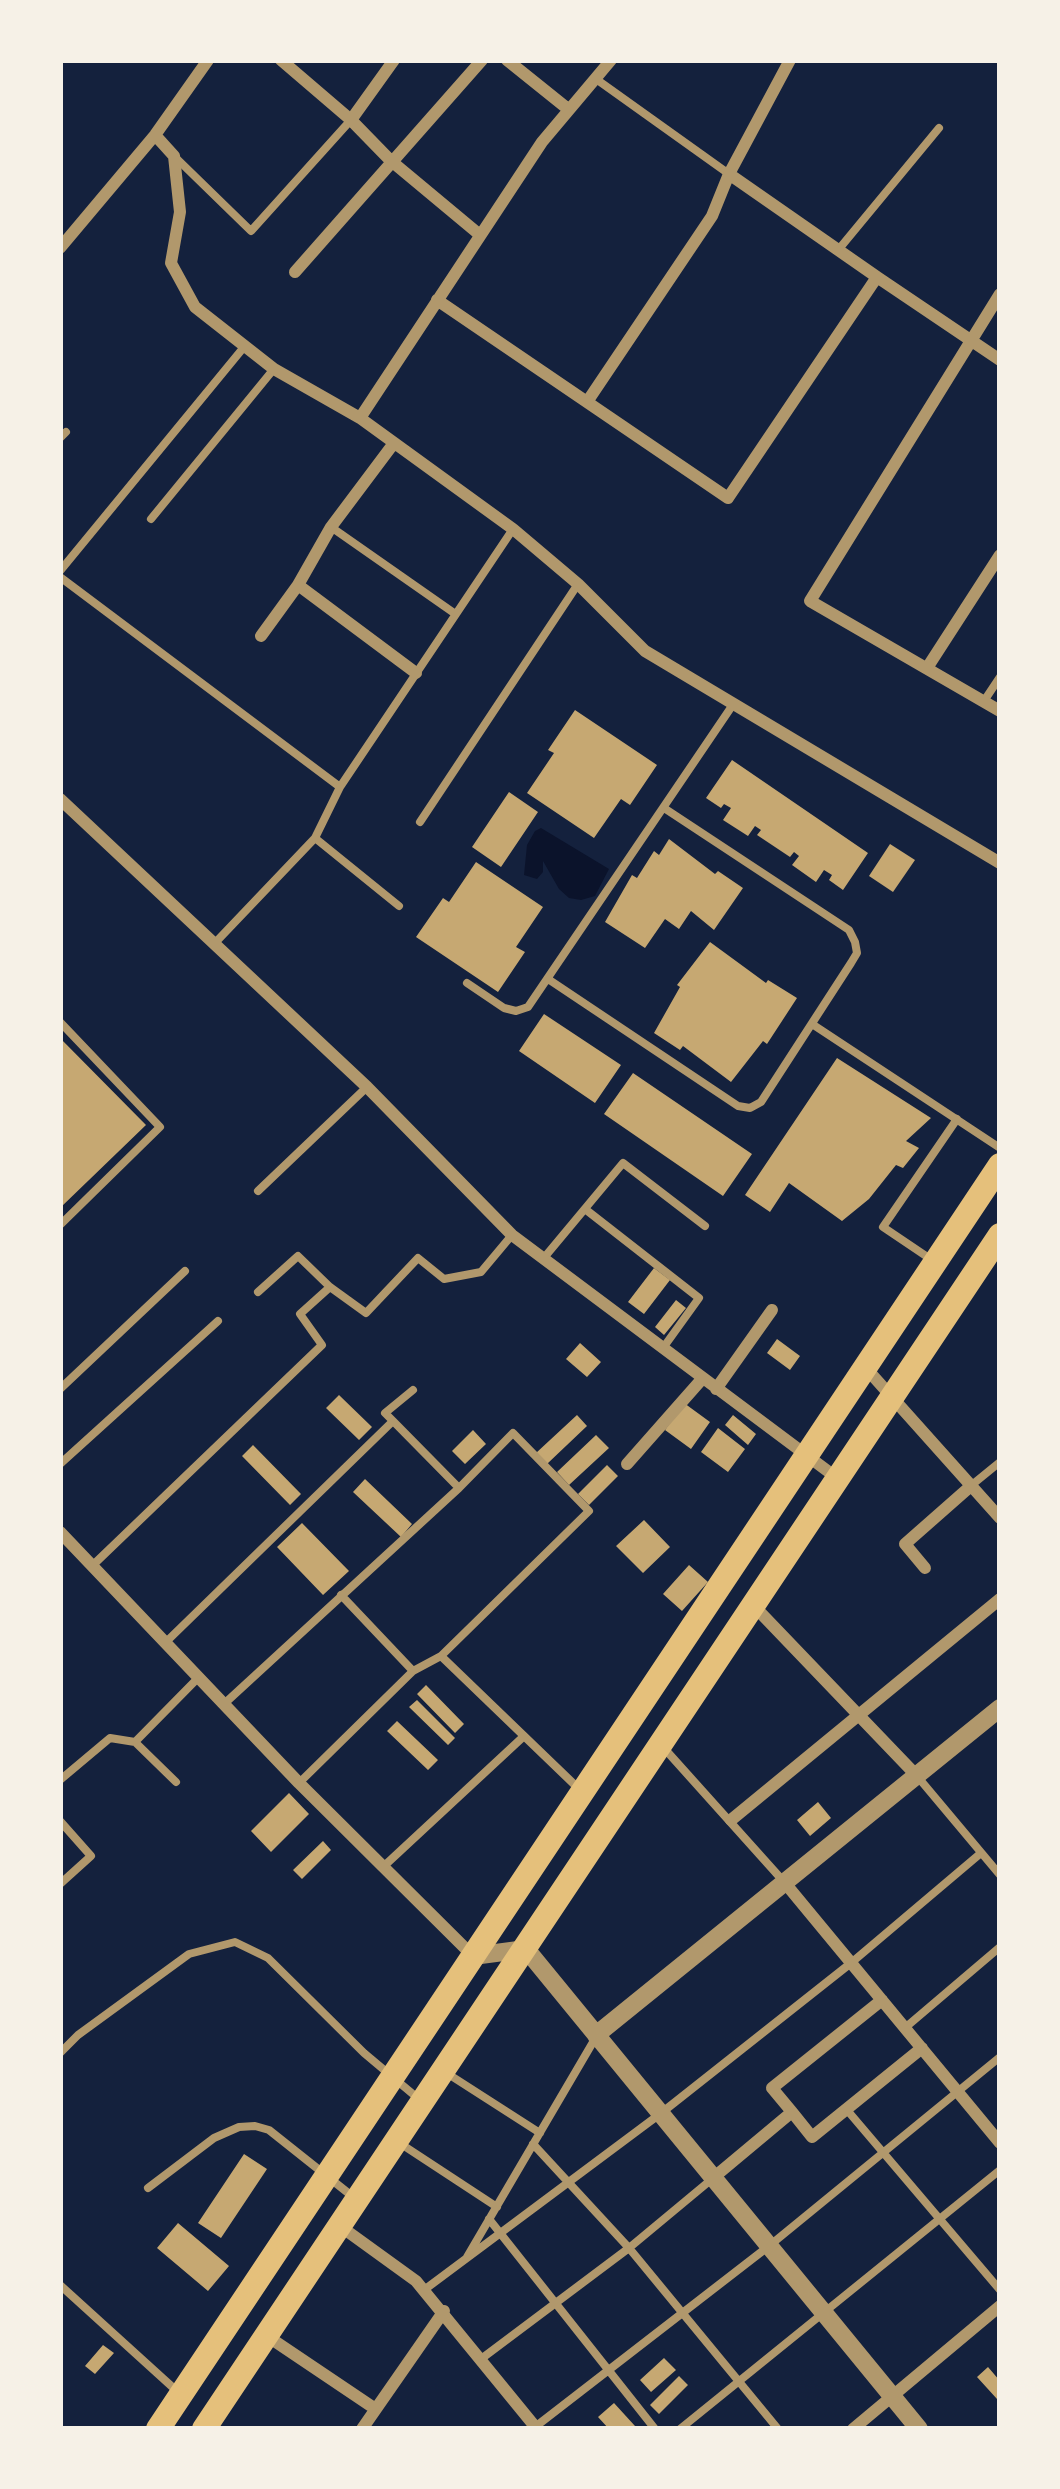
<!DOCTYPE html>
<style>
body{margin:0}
#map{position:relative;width:1060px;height:2489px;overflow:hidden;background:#14213d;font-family:Lato,sans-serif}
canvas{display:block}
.frame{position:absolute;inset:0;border:63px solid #f6f1e7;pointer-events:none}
</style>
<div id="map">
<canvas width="1060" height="2489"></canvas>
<div class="frame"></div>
</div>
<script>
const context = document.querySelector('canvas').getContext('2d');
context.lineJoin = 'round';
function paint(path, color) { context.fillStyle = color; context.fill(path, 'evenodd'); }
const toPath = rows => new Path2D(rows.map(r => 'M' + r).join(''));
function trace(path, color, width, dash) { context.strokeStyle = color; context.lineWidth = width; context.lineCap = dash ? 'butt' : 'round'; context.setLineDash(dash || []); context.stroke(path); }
paint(toPath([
 [541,828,609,869,595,896,581,900,569,898,559,889,543,861,543,872,537,879,524,875,527,845,535,831]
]), '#0b132b');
paint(toPath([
 [575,710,657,765,630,805,621,799,594,838,527,793,554,753,548,750],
 [732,760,868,853,843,890,829,880,832,875,824,870,816,882,792,865,799,856,794,852,790,857,757,835,761,830,755,826,748,836,723,820,731,808,724,804,721,808,706,798],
 [509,792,538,812,501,867,472,847],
 [669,839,715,874,718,871,743,888,714,930,691,911,679,929,665,919,645,948,605,922,632,875,637,878,654,851,659,855],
 [890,844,915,860,893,892,869,876],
 [476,862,543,907,516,947,525,952,498,992,416,937,443,898,449,902],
 [710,942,766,983,768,980,797,998,767,1044,763,1041,731,1082,683,1046,680,1050,654,1033,680,987,677,985],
 [544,1014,621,1065,595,1103,519,1051],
 [60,1038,146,1125,60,1208],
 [837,1058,931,1118,906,1141,919,1148,903,1168,896,1165,869,1199,842,1221,789,1183,770,1212,745,1195],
 [633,1073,752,1154,723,1196,604,1114],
 [654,1268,670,1280,644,1314,628,1302],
 [676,1300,686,1308,664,1335,655,1327],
 [777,1339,800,1356,790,1370,767,1353],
 [580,1343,601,1362,587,1377,566,1359],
 [339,1395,372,1427,359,1440,326,1408],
 [684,1403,710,1422,691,1449,665,1430],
 [577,1415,587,1426,547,1464,536,1453],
 [733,1415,756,1434,748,1445,725,1425],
 [718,1428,745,1449,728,1472,701,1452],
 [473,1430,486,1444,465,1464,452,1451],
 [596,1435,609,1448,569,1485,557,1472],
 [253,1445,301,1494,290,1505,242,1456],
 [607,1465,618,1476,589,1505,578,1494],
 [365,1479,412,1524,401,1537,353,1492],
 [644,1520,670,1547,643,1573,616,1546],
 [302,1523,349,1571,323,1595,277,1547],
 [689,1565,708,1582,682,1611,663,1594],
 [426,1685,464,1724,455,1733,417,1694],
 [417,1700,455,1738,448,1745,409,1707],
 [397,1721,438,1760,428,1770,387,1731],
 [289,1793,309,1814,271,1852,251,1831],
 [818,1802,831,1818,810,1836,797,1820],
 [323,1841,331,1850,302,1879,293,1870],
 [244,2154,267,2169,221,2238,198,2223],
 [178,2223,229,2266,208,2291,157,2248],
 [103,2345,114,2353,95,2374,85,2366],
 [664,2358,676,2370,651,2392,640,2380],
 [988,2367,1000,2381,997,2399,977,2377],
 [679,2376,688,2385,659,2414,650,2405],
 [614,2403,635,2426,632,2429,609,2429,598,2417]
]), '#c6a872');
trace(toPath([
 [596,79,729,174],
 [174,156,251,231,350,121],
 [839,249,939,128],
 [60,438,66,432],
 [151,519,273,370],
 [331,527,454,613],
 [60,571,244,347],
 [60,577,340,787],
 [984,701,1000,677],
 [420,822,578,584],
 [315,838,399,906],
 [214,944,315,838,340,787,513,529],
 [548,979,738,1106,750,1108,761,1102,851,963,857,953,855,942,849,930,664,808],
 [467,983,504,1008,516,1011,528,1007,732,706],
 [60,1022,160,1127,60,1225],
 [812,1024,1000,1148],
 [258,1191,367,1087],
 [585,1209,699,1298,663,1348],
 [929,1258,883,1227,957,1119],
 [543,1259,623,1163,705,1226],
 [258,1292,298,1256,330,1287,366,1313,418,1258,444,1279,481,1272,512,1235],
 [60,1389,185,1271],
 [393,1421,459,1488],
 [393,1421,385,1413,413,1390],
 [60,1464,218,1321],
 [973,1484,1000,1462],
 [92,1566,322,1345,300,1314,330,1287],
 [341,1595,413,1671],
 [166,1642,393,1421],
 [441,1656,578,1788],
 [224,1704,459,1488,513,1433,589,1511,441,1656,413,1671,299,1783],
 [135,1742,198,1678],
 [663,1747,785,1883],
 [917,1776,1000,1875],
 [60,1780,110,1738,135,1742,176,1782],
 [60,1821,91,1856,60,1884],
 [383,1867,523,1737],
 [906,2027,1000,1947],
 [60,2053,78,2035,189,1954,235,1942,268,1958,364,2053,420,2100],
 [445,2072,540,2133],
 [847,2110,1000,2290],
 [398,2142,497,2207],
 [533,2144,629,2248,778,2429],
 [148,2188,214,2138,239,2127,255,2126,269,2130,352,2196],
 [489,2219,655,2429],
 [467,2257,596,2037],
 [60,2285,179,2393],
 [424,2290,660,2114,851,1963,981,1853],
 [481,2359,629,2248,712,2179],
 [535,2427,769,2246,1000,2057],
 [680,2429,1000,2170]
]), '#b1986c', 8);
trace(toPath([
 [281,60,351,120,390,160,480,235],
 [507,60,568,109],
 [351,120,394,60],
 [155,135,174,156,180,212,171,263,195,307,274,369,360,418,513,529,578,584,645,651,1000,863],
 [60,248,155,135,208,60],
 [295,272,482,60],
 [877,277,1000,360],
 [1000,294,810,601,1000,711],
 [437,300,728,498,877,277,729,174],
 [587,402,712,216,729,174,790,60],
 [360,418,542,142,611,60],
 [298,585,416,673],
 [261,636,298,585,331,527,394,443],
 [927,668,1000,555],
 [60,799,367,1087,512,1235,837,1478],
 [865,1367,1000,1518],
 [716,1389,772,1310],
 [627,1464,702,1379],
 [60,1532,299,1783,473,1956],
 [925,1568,905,1544,972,1485],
 [754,1606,916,1775],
 [731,1820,1000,1599],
 [785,1883,1000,2143],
 [882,2000,772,2088,792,2112,812,2137,922,2048],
 [713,2178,792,2112],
 [340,2226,416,2281,537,2429],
 [267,2336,374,2408],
 [362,2429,444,2311],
 [853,2429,1000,2306]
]), '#b1986c', 12);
trace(toPath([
 [473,1956,526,1949,919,2429],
 [596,2035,1000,1708]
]), '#b1986c', 18);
trace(toPath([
 [158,2429,1000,1165],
 [204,2429,1000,1235]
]), '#e5c07b', 24);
</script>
